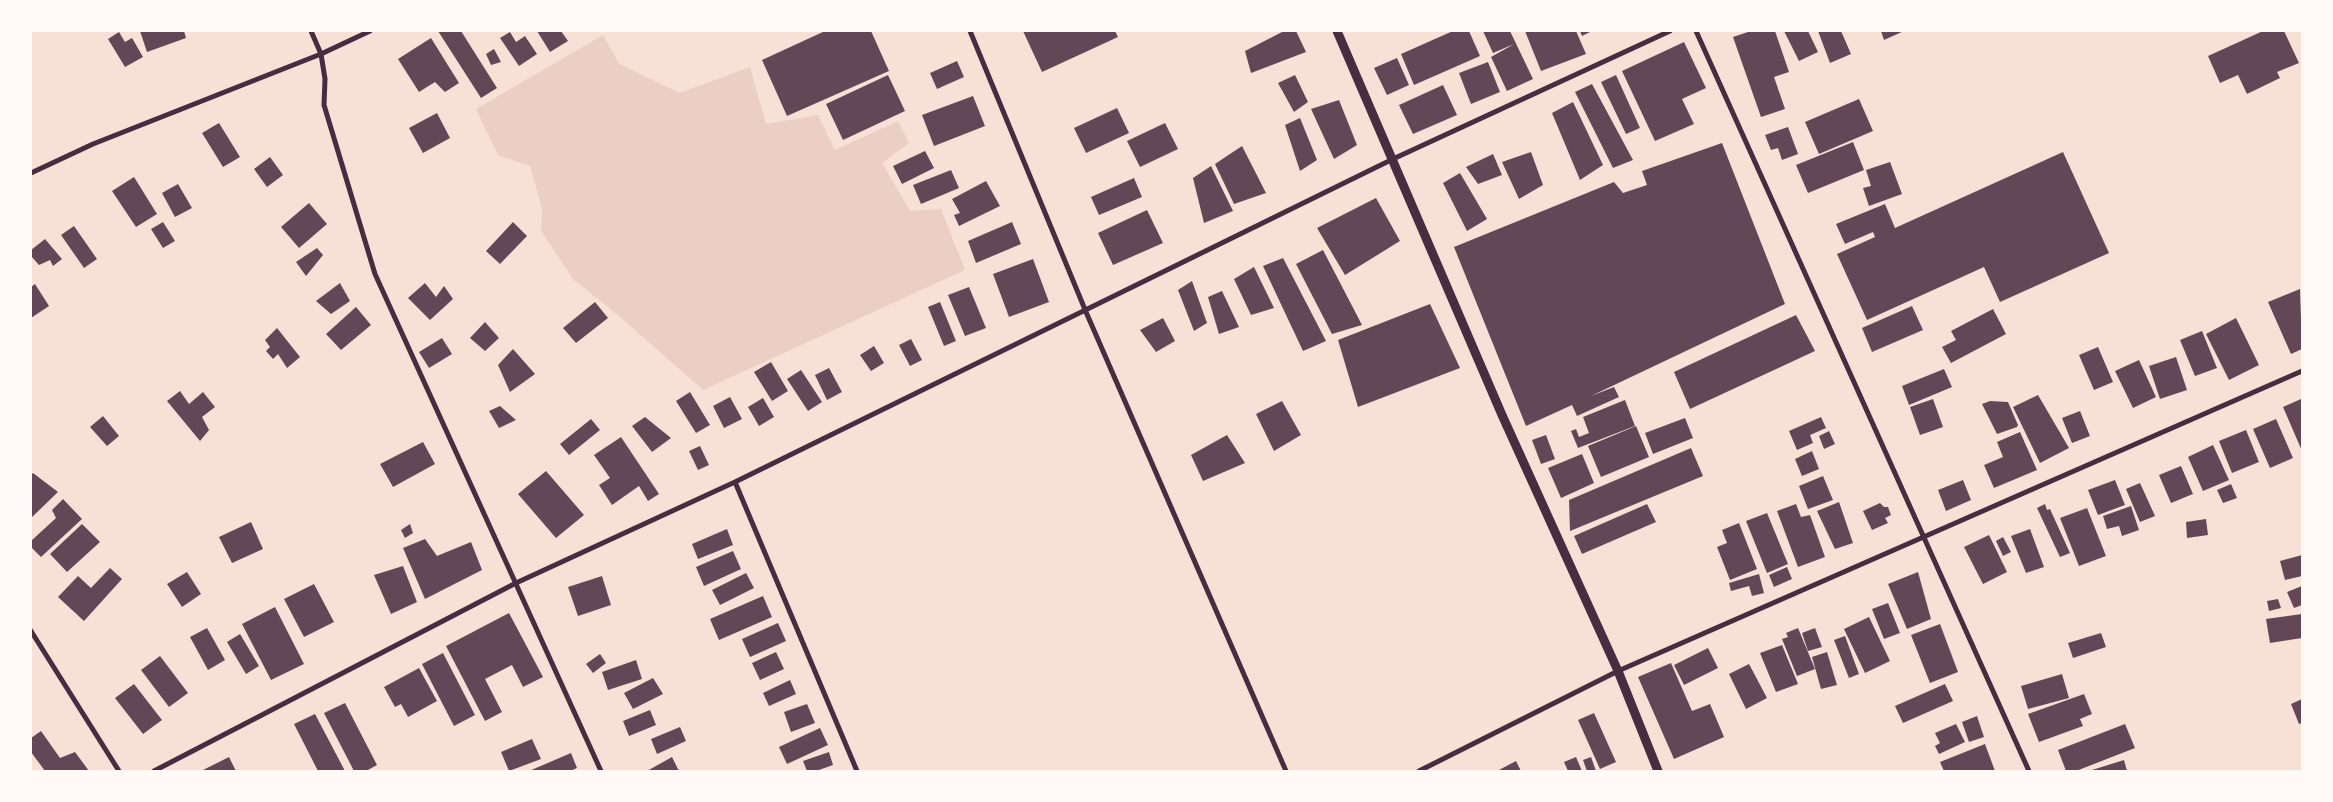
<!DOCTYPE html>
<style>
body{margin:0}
#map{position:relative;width:2333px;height:802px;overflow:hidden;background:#f7e1d7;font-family:"Varela Round",sans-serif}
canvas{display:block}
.frame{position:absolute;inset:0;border:32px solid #fffaf5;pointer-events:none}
</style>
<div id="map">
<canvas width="2333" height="802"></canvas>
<div class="frame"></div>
</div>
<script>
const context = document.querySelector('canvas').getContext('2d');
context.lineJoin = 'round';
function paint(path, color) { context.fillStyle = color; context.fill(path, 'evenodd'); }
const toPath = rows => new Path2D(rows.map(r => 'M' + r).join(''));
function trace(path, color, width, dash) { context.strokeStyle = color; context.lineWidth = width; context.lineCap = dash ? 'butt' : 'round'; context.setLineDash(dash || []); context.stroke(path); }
paint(toPath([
 [603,35,619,64,680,93,750,67,766,124,818,115,835,150,898,121,909,143,882,163,910,211,941,209,965,270,703,390,618,315,573,279,541,231,542,209,530,166,498,155,476,109]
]), '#ebcfc5');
paint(toPath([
 [140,31,184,31,186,38,147,52],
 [438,31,461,31,497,88,481,98],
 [537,31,561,31,568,41,550,52],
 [825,31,871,31,889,71,787,116,762,60],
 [1023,31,1115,31,1118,37,1042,72],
 [1284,31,1296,31,1306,52,1251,73,1245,51],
 [1453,31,1469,31,1480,56,1414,85,1401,54],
 [1483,31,1510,31,1533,79,1507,91,1491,57,1514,44,1493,53],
 [1525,31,1576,31,1586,54,1541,71],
 [1580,31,1592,31,1582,36],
 [1751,31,1775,31,1789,72,1774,77,1785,109,1761,117,1733,37],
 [1784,31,1808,31,1818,52,1799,61],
 [1818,31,1841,31,1851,54,1830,63],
 [1881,31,1904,31,1884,40],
 [2263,31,2284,31,2299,63,2277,72,2280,78,2247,94,2238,75,2220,83,2208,56],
 [119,32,125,42,132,38,143,57,125,67,108,39],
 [510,32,516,42,525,36,537,54,519,66,500,38],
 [431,38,459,83,445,92,435,82,419,92,398,59],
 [1684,42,1706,88,1682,99,1694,124,1655,141,1622,71],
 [494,49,501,62,491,65,486,54],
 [1397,58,1409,85,1387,95,1374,68],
 [957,61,964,77,937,89,930,73],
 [1488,62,1500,92,1471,104,1459,73],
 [888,75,905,111,843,140,826,104],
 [1295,75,1308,102,1294,112,1278,83],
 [1616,75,1640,128,1626,134,1601,82],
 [1592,84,1633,160,1613,168,1575,92],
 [1443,85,1457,115,1413,134,1399,105],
 [973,96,985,126,934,146,922,115],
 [1859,99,1873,131,1819,154,1805,122],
 [1339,100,1357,145,1334,159,1311,109],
 [1573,102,1603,165,1580,180,1552,113],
 [1117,108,1129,133,1086,153,1074,128],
 [437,113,450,138,423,153,409,128],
 [1300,118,1317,160,1300,171,1285,125],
 [219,123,240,157,223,167,202,133],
 [1165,123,1178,149,1140,167,1127,141],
 [1788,127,1798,154,1782,160,1778,148,1771,150,1765,135],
 [1853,142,1864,170,1808,193,1796,165],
 [1722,143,1785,304,1591,396,1614,387,1619,397,1577,416,1572,405,1526,426,1454,247,1614,182,1623,193,1647,185,1642,171],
 [1242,146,1266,193,1234,204,1215,164],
 [925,151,934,168,902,184,893,166],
 [1531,152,1543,185,1519,199,1502,162],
 [2063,152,2109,253,2000,302,1984,267,1867,320,1837,254,1875,237,1873,232,1845,244,1836,224,1885,204,1895,228],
 [1493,154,1502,175,1478,184,1466,167],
 [270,157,283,175,267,187,254,169],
 [1890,162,1902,194,1869,206,1863,188,1871,186,1866,170],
 [1211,166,1233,211,1204,223,1193,178],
 [951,170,959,188,921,204,913,185],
 [1460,173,1487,219,1467,231,1443,183],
 [134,177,157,214,136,227,112,191],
 [1134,178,1142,197,1099,215,1091,197],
 [986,181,1000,206,959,226,954,215,960,213,952,199],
 [178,184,192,208,175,217,162,193],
 [1376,198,1400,241,1345,275,1317,228],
 [309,203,327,224,299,248,281,227],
 [1147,210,1163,243,1113,265,1098,233],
 [163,222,175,241,163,248,151,229],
 [513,222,527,236,500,264,486,251],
 [1012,222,1021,244,976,263,968,241],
 [74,226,97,259,84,268,61,235],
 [45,239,62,259,53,266,50,260,39,265,31,256,31,250],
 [317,248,323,255,306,276,296,262],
 [1323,250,1362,325,1332,334,1296,264],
 [1283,258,1326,341,1303,351,1263,266],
 [1033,259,1049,302,1009,317,993,274],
 [1254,267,1274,308,1251,315,1234,279],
 [1192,281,1207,323,1194,331,1178,290],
 [340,283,350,301,331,314,316,301],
 [425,283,436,297,444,286,453,299,430,320,408,298],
 [35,284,49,306,31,318,31,287],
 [969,287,986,328,965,336,948,295],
 [2300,289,2302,349,2291,354,2268,302],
 [1222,291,1239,327,1219,334,1208,297],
 [595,302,608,318,576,343,563,328],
 [940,302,956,341,944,346,928,307],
 [1430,304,1460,368,1358,407,1338,340],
 [1912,306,1923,330,1872,352,1862,328],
 [356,307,371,325,341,350,326,334],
 [1993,309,2006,334,1951,363,1942,347,1956,340,1951,331],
 [1796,315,1815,351,1690,409,1674,372],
 [1163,318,1175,341,1156,352,1140,330],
 [2236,318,2259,365,2229,380,2206,334],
 [485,322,499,338,485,351,470,338],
 [277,328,300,357,287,368,278,354,273,359,266,351,270,347,265,340],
 [2202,331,2217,368,2195,376,2180,340],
 [442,338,452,354,429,368,419,352],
 [911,339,922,360,910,366,899,345],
 [874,346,884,363,871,371,860,355],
 [2098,347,2113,382,2094,390,2079,355],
 [513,349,535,374,510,392,498,365],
 [2176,357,2187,390,2160,399,2149,366],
 [2139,360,2156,397,2133,408,2115,371],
 [771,362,788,391,772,401,754,372],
 [829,368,842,392,827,400,815,375],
 [1944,369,1952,387,1909,405,1902,386],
 [801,370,822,402,808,411,787,379],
 [180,391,189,404,203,392,215,407,202,417,209,430,200,441,167,401],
 [690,392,710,425,696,433,676,401],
 [2038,395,2069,448,2040,463,2013,407],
 [730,397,742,419,724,428,713,406],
 [763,398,774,417,759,426,748,407],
 [1933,399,1943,427,1920,435,1910,407],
 [2301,399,2302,400,2302,451,2283,407],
 [1625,400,1635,426,1578,448,1571,431,1576,429,1579,437,1589,433,1583,417],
 [1282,401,1301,435,1274,451,1256,414],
 [1990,401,2008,402,2018,425,2017,427,1997,434,1982,404],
 [500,406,516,420,499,428,489,411],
 [2080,411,2090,436,2072,443,2062,418],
 [103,416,119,436,107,446,90,427],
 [645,417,671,438,652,452,632,426],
 [1821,417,1826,428,1810,435,1813,443,1797,450,1789,431],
 [1685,418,1693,438,1653,454,1645,433],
 [591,419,600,430,569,455,560,444],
 [2276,419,2293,458,2270,468,2253,429],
 [1636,426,1649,457,1601,477,1588,446],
 [2246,430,2259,462,2232,473,2219,441],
 [1829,431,1835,444,1824,449,1819,436],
 [2020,432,2037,470,1994,488,1984,465,2003,457,1997,442],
 [1227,435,1245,463,1203,481,1191,455],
 [1546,435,1555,459,1541,464,1532,440],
 [621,437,659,494,648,501,639,486,612,505,599,485,610,478,594,455],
 [423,442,435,464,393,487,380,464],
 [2213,445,2229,480,2203,491,2188,457],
 [700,446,709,465,698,470,689,451],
 [1691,448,1703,476,1570,531,1569,500],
 [1812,451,1819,469,1802,476,1795,459],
 [1582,454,1594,483,1561,498,1548,468],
 [2181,466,2193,494,2171,503,2159,475],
 [546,471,584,515,556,538,518,494],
 [33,473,58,492,31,518,31,475],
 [1823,476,1833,500,1808,509,1799,486],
 [1963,480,1971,500,1946,511,1938,490],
 [2115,480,2125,505,2098,515,2088,490],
 [2140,483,2155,516,2140,522,2126,489],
 [2231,484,2237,498,2223,503,2217,490],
 [63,499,82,519,41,557,31,547,31,541,56,518,52,510],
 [1839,502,1853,543,1835,549,1817,511],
 [1880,503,1884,507,1888,507,1891,515,1885,518,1888,523,1872,530,1863,511],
 [1647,504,1656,522,1582,554,1574,536],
 [1796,504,1801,517,1810,515,1825,557,1798,567,1777,511],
 [2045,504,2047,510,2050,509,2070,553,2060,557,2037,508],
 [2131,506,2139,530,2122,536,2119,526,2107,529,2103,516],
 [2087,508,2106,556,2079,566,2060,518],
 [1767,513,1788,564,1767,573,1746,521],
 [2206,519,2208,535,2187,538,2186,522],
 [251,522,263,549,232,563,219,537],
 [1739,523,1757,569,1730,580,1717,547,1727,543,1722,530],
 [82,524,100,542,67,572,50,554],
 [410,524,413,533,405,538,401,530],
 [727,529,733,545,698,559,692,544],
 [2030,529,2044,567,2026,573,2011,536],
 [1989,535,2007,572,1983,584,1964,547],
 [2003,537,2011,552,2003,556,1996,541],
 [425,539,437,556,471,542,482,570,425,599,403,548],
 [733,551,741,569,704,586,696,567],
 [2302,555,2302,576,2285,580,2280,561],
 [403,566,417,602,391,614,374,575],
 [1787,567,1792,579,1774,587,1769,575],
 [110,568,122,579,84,621,58,597,78,576,91,588],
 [187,572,201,594,182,607,167,584],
 [1918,572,1931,619,1907,629,1888,584],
 [746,573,754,588,720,605,712,590],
 [1759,574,1764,593,1752,596,1749,586,1731,591,1729,583],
 [602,576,611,605,578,616,568,587],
 [314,584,334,622,304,637,284,599],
 [2302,586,2302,605,2294,608,2287,592],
 [763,596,772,617,719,640,710,619],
 [2278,599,2281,608,2269,611,2267,601],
 [1888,603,1900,633,1884,639,1872,609],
 [275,607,304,664,271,680,242,624],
 [509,613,543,677,523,687,512,665,485,679,502,712,485,721,446,646],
 [2302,614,2302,638,2270,643,2266,619],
 [1869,617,1890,661,1865,673,1844,629],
 [778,623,786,641,750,657,742,639],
 [1940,624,1958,672,1930,683,1911,635],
 [207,628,225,660,208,670,190,637],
 [1798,628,1815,669,1797,676,1782,639,1788,637,1786,633],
 [1815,628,1822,647,1808,651,1802,633],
 [2101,633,2106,647,2073,658,2068,643],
 [240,634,259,666,246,674,227,642],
 [1845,636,1859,674,1849,678,1834,640],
 [1782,645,1798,684,1776,692,1760,653],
 [1708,648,1718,668,1684,685,1674,665],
 [776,652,784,669,760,680,752,663],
 [1827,652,1837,685,1821,689,1812,657],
 [443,653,475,715,454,726,422,664],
 [600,654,606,663,593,673,586,664],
 [160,656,188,693,169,707,141,670],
 [636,660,642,679,608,690,602,672],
 [1671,663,1692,711,1710,704,1724,737,1674,759,1638,677],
 [1749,664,1767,698,1746,709,1729,674],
 [419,668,437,701,408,717,401,704,395,707,384,687],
 [2062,674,2069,698,2028,709,2021,686],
 [653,678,663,694,633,709,624,693],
 [790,680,796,694,769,706,763,693],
 [134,684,162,720,143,734,115,698],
 [1945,684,1953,701,1903,723,1895,706],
 [2084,694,2092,714,2080,719,2083,726,2039,742,2028,714],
 [2302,699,2302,723,2299,724,2291,704],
 [345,703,377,765,366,771,354,771,324,713],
 [807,704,815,723,791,732,784,712],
 [650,710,656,725,629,736,623,721],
 [1594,713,1616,762,1600,769,1578,720],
 [315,714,345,771,318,771,294,724],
 [1977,716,1984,737,1969,742,1962,722],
 [1956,724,1965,742,1939,754,1935,746,1940,743,1935,733],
 [2125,724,2135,748,2076,771,2066,771,2058,750],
 [680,727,686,741,657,754,651,739],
 [820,728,828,745,787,764,779,747],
 [41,731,60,758,75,752,89,771,45,771,31,752,31,738],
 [532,739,541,759,509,771,501,752],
 [1985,744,1995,771,1944,771,1940,762],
 [829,752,833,765,816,771,807,771,803,761],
 [571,753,577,768,570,771,529,771],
 [229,757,236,771,201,771],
 [672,757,679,771,647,771],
 [1576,757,1582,771,1568,771,1564,762],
 [1591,757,1596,771,1587,771,1583,760],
 [2124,760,2127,771,2092,771,2092,770],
 [1516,761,1521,771,1497,771]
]), '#644757');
trace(toPath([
 [311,31,321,54,325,79,324,105,375,274,601,771],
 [970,31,1086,312,1286,771],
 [1696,31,2029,771],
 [31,173,93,144,321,54,370,31],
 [735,482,857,771],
 [31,631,119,771],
 [154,771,516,583,735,482,1393,159,1670,31],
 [1419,771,1618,671,2302,371]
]), '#4a2c40', 5);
trace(toPath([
 [1337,31,1502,415,1618,671,1658,771]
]), '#4a2c40', 9);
</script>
